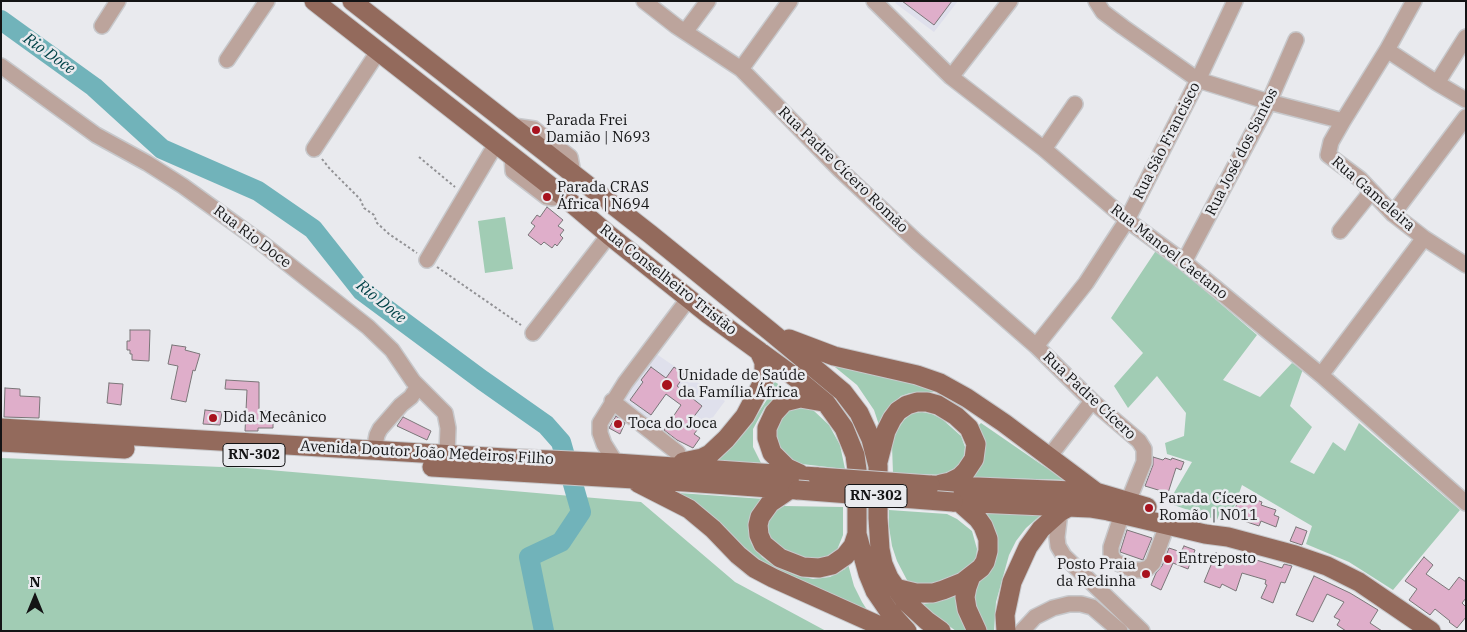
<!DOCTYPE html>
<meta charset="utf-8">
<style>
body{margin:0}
#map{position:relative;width:1467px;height:632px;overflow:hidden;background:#e9eaee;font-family:"IBM Plex Serif",serif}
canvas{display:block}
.frame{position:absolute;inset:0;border:2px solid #141415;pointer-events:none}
.north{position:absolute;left:10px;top:572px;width:50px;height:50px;-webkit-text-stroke:4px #e9eaee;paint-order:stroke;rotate:0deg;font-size:14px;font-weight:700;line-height:20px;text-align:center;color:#141415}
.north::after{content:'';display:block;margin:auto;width:18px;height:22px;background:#141415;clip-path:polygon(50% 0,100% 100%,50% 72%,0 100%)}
</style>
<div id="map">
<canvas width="1467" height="632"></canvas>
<div class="frame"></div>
<div class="north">N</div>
</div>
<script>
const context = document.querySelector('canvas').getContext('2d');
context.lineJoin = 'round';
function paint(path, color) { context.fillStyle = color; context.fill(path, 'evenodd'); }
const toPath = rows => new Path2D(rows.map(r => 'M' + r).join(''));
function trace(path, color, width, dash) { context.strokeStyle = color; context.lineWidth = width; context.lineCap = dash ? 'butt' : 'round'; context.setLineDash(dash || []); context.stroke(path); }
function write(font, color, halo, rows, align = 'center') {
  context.font = font + ' "IBM Plex Serif",serif'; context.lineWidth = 5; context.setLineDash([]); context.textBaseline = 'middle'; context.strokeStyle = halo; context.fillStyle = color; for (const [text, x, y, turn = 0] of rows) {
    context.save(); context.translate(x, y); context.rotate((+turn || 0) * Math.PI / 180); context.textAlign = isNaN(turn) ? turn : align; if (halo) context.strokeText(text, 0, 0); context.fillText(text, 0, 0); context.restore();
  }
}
paint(toPath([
 [897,1,958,1,934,32,895,3],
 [655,353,725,401,708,424,666,395,646,423,621,402]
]), '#dfe0ec');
paint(toPath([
 [505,217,513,269,485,273,478,221],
 [1157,249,1257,335,1223,380,1260,397,1292,363,1303,369,1290,406,1312,427,1290,462,1314,474,1333,442,1345,451,1359,423,1460,510,1393,590,1349,562,1306,544,1312,526,1242,485,1233,510,1222,507,1217,520,1168,503,1192,462,1167,454,1165,443,1184,436,1186,413,1157,376,1128,408,1114,386,1143,353,1111,318],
 [830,363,937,389,934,392,910,393,901,396,885,411,879,425,874,410,857,385],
 [774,381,789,392,782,394,765,407,753,429,753,447,761,463,716,461,753,421,768,398],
 [799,408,808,408,813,410,829,425,840,445,845,469,793,463,780,454,774,431,778,423,784,416,789,411],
 [922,412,932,414,942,419,961,436,965,447,963,462,958,468,943,475,893,473,892,446,896,432,904,420,912,413],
 [981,423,1042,465,1067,480,970,477,976,428],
 [1,458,246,468,641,502,735,582,826,631,1,631],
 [679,493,764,499,750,535,751,543,762,557,770,563,795,575,813,579,830,577,845,569,848,564,854,586,862,602,873,619,756,560],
 [784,506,843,507,843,535,837,550,832,556,810,560,773,545,767,530,767,523,770,517,776,510],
 [889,510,947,514,957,519,972,531,977,549,976,559,968,569,936,585,925,586,908,582,897,561,892,546,889,527],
 [980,514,1042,514,1026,528,1016,541,1009,555,996,602,994,631,956,631,920,605,948,599,977,584,984,574]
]), '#a1ccb4');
trace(toPath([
 [1,20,94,87,162,149,258,191,313,229,362,291,482,380,546,425,561,442,581,512,561,542,529,557,544,631]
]), '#71b3ba', 20);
const building = toPath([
 [902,1,952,1,934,25,902,1],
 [547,207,563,220,558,226,564,230,560,235,563,238,557,246,555,244,552,248,544,242,541,245,528,235,535,226,531,223,537,215,540,217,547,207],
 [130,330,150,330,149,361,132,360,132,354,130,354,130,350,127,350,127,341,130,341,130,330],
 [172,345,186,347,185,350,200,354,195,371,193,370,186,402,171,399,178,366,168,364,172,345],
 [651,367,666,378,674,367,685,375,677,386,702,406,692,419,701,425,694,434,700,438,693,448,677,440,664,430,681,405,666,394,651,415,630,400,643,382,641,380,651,367],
 [226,380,259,382,259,411,273,411,273,428,258,428,258,431,245,431,247,390,225,389,226,380],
 [109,383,123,384,121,405,107,403,109,383],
 [5,388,20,389,20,396,40,397,39,418,4,417,5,388],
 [205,410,222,412,220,425,203,424,205,410],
 [616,416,625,423,620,434,609,428,616,416],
 [403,417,431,431,427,440,397,426,403,417],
 [1153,457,1163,460,1165,458,1171,460,1172,458,1184,462,1181,470,1176,468,1168,493,1145,486,1153,465,1153,457],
 [1246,496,1262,502,1261,505,1276,510,1274,515,1279,517,1276,527,1261,521,1259,526,1232,517,1238,501,1244,503,1246,496],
 [1296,527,1307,531,1302,545,1290,541,1296,527],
 [1127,530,1152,538,1143,560,1120,552,1127,530],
 [1184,546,1195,550,1188,569,1173,563,1161,590,1151,585,1156,573,1162,566,1169,548,1181,552,1184,546],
 [1216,553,1247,565,1250,558,1282,568,1284,564,1292,566,1285,583,1281,582,1273,603,1261,598,1267,585,1265,584,1266,580,1242,573,1236,591,1222,584,1220,588,1204,582,1216,553],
 [1424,557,1433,565,1426,574,1449,590,1459,577,1466,582,1466,598,1462,603,1466,607,1466,617,1457,628,1449,622,1450,621,1435,609,1430,615,1409,600,1417,589,1405,581,1424,557],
 [1314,576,1350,593,1378,610,1370,623,1382,631,1346,631,1337,625,1340,620,1334,617,1344,602,1327,594,1313,622,1296,615,1314,576]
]);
paint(building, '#dfaeca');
trace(building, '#7a7678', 1);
const minor = toPath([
 [644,1,676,26,741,69,840,170,917,242,1036,346,1092,401,1139,441,1144,449,1144,462,1128,502],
 [874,1,951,77,1044,149,1127,220,1184,262,1321,375,1466,503],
 [1096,1,1103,12,1123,27,1198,80,1269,102,1343,121],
 [1414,1,1387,50,1343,121,1331,142,1328,155,1360,179,1393,214,1424,238,1466,265],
 [102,26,118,1],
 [685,32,708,1],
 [1387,50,1437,83,1466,100],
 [227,60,267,1],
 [1,66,96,135,147,163,183,186,259,241,368,327,392,350,413,381,445,413,448,428,447,454],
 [741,69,790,1],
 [951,77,1010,1],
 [1437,83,1466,37],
 [513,126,534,129,570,157,573,173],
 [314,149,378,52],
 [1044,149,1075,104],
 [512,156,513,171,547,197,552,198,563,196],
 [1393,214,1466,117],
 [1340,231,1371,192],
 [427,260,496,144],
 [1184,262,1269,102,1296,40],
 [533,333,609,235],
 [1036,346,1086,283,1127,220,1198,80,1235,1],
 [1321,375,1424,238],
 [612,401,678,453],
 [374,450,377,435,380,429,401,405,411,397,418,386],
 [1049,457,1092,401],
 [616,463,604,444,600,433,600,423,625,383,689,298],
 [1060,512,1057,537,1058,546,1064,556,1142,631],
 [1122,514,1111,547,1111,554,1114,560,1118,563,1133,570,1141,570,1148,568,1153,563,1167,525],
 [1022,631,1035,617,1053,608,1069,604,1081,604,1092,607,1120,631]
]);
const major = toPath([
 [314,1,563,196,609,235,708,314,796,378,826,403,844,428,855,455,857,470,857,534,868,574,875,591,888,610,907,631],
 [352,1,650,234,771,332,843,392,859,413,871,439,878,466,878,518,880,549,883,564,889,578,905,601,927,621,941,631],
 [789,339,834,356,917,375,940,383,967,398,1004,423,1096,492],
 [1,428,505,458,616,463,818,477],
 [1,442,125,449],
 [683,462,702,458,710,454,726,439,745,416,764,380,764,362,759,351],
 [878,462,886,431,892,419,898,411,907,405,917,402,927,402,938,405,956,416,969,428,976,444,974,459,966,471,960,477,950,482,941,484],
 [432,467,685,482,798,490],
 [800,474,787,468,772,453,767,438,767,428,774,413,784,402,800,398,823,402],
 [638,483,689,509,713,529,738,555,754,568,773,578,891,631],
 [930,485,1096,492,1147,507],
 [789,490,770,503,760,517,758,525,759,535,763,544,780,558,803,567,819,568,832,565,845,556,853,546,857,534],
 [953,502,1090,508,1108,511,1205,534,1228,537,1295,555,1327,566,1359,582,1431,631],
 [971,576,967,587,965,597,967,609,977,631],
 [895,588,916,593,933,593,943,590,963,582,981,568,985,562,988,551,988,539,983,526,978,519,960,503],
 [1006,631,1005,615,1012,582,1028,547,1041,529,1060,512,1071,506]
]);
trace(minor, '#c7c8cb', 18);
trace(major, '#c7c8cb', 21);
trace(toPath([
 [419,157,455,187],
 [322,159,330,169,360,199,364,208,374,215,377,223,389,234,417,253],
 [437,267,521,325]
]), '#929295', 2, [2.5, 2.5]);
trace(minor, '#bca49c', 15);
trace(major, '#936a5c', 19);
const majorBridge = toPath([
 [818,477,930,485],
 [798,490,953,502]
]);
trace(majorBridge, '#c7c8cb', 21, []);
trace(majorBridge, '#936a5c', 19);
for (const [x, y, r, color] of [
 [536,130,5,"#a8121e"],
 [547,197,5,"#a8121e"],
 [667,385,6,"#a8121e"],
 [213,418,5,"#a8121e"],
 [618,424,5,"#a8121e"],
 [1149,508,5,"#a8121e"],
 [1168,559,5,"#a8121e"],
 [1146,574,5,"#a8121e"]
]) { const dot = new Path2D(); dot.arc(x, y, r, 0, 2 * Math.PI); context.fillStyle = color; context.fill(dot); trace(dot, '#e9eaee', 2); }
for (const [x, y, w] of [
 [254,455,62],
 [876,496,62]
]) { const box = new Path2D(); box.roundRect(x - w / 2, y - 11.5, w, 23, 4); context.fillStyle = '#e9eaee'; context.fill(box); trace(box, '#141415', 1); }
write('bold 14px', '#141415', null, [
 ["RN-302",254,455],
 ["RN-302",876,496]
]);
write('15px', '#141415', '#e9eaee', [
 ["Parada Frei",546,121],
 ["Damião | N693",546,138],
 ["Parada CRAS",557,188],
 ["África | N694",557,205],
 ["Unidade de Saúde",678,376],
 ["da Família África",678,393],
 ["Dida Mecânico",223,418],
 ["Toca do Joca",628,424],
 ["Parada Cícero",1159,499],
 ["Romão | N011",1159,516],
 ["Entreposto",1178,559],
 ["Posto Praia",1136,565,"right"],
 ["da Redinha",1136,582,"right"]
], 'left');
write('15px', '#141415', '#e9eaee', [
 ["Rua São Francisco",1167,141,-63],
 ["Rua José dos Santos",1242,152,-63],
 ["Rua Padre Cícero Romão",843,170,44],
 ["Rua Gameleira",1373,194,41],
 ["Rua Rio Doce",252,237,37],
 ["Rua Manoel Caetano",1169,252,38],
 ["Rua Conselheiro Tristão",668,280,38],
 ["Rua Padre Cícero",1089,396,43],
 ["Avenida Doutor João Medeiros Filho",427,453,3]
]);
write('italic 16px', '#024348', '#e9eaee', [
 ["Rio Doce",49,54,35],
 ["Rio Doce",381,302,39]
]);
</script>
